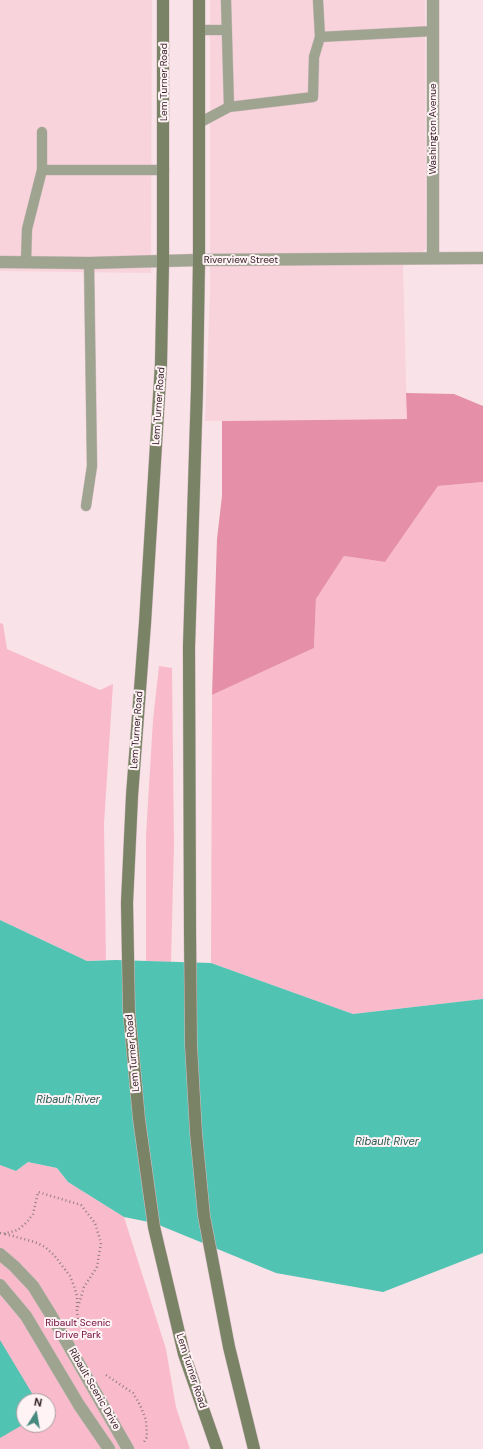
<!DOCTYPE html>
<style>
body{margin:0}
#map{position:relative;width:483px;height:1449px;overflow:hidden;background:#f9e3e8;font-family:"DM Sans",sans-serif}
canvas{display:block}
.north{position:absolute;left:16px;top:1393px;width:40px;height:40px;box-sizing:border-box;background:#fff3f6;border:1px solid #ac9da1;border-radius:50%;rotate:11deg;font-size:11px;font-weight:700;line-height:16px;text-align:center;color:#2f1b21}
.north::after{content:'';display:block;margin:auto;width:14px;height:18px;background:#468a7f;clip-path:polygon(50% 0,100% 100%,50% 72%,0 100%)}
</style>
<div id="map">
<canvas width="483" height="1449"></canvas>
<div class="north">N</div>
</div>
<script>
const context = document.querySelector('canvas').getContext('2d');
context.lineJoin = 'round';
function paint(path, color) { context.fillStyle = color; context.fill(path, 'evenodd'); }
const toPath = rows => new Path2D(rows.map(r => 'M' + r).join(''));
function trace(path, color, width, dash) { context.strokeStyle = color; context.lineWidth = width; context.lineCap = dash ? 'butt' : 'round'; context.setLineDash(dash || []); context.stroke(path); }
function write(font, color, halo, rows, align = 'center') {
  context.font = font + ' "DM Sans",sans-serif'; context.lineWidth = 4; context.setLineDash([]); context.textBaseline = 'middle'; context.strokeStyle = halo; context.fillStyle = color; for (const [text, x, y, turn = 0] of rows) {
    context.save(); context.translate(x, y); context.rotate((+turn || 0) * Math.PI / 180); context.textAlign = isNaN(turn) ? turn : align; if (halo) context.strokeText(text, 0, 0); context.fillText(text, 0, 0); context.restore();
  }
}
paint(toPath([
 [0,0,152,0,151,273,0,271],
 [210,0,425,0,426,249,403,266,407,419,205,421,210,293]
]), '#f9d3dc');
paint(toPath([
 [483,482,483,999,353,1014,211,963,212,695,314,648,316,599,344,556,385,562,438,486],
 [0,623,3,624,7,649,100,690,113,684,104,824,106,960,87,961,0,920],
 [159,666,172,668,174,845,171,962,146,961,146,835,153,720],
 [28,1162,57,1168,68,1182,124,1217,166,1349,176,1407,190,1449,0,1449,0,1165,16,1171],
 [24,1401,48,1401,48,1425,24,1425]
]), '#f9bbcb');
paint(toPath([
 [406,393,454,394,483,406,483,482,438,486,385,562,344,556,316,599,314,648,212,695,217,539,222,496,222,421,407,419]
]), '#e590a8');
paint(toPath([
 [0,920,87,961,116,960,211,963,353,1014,483,999,483,1253,383,1292,276,1273,154,1223,124,1217,68,1182,57,1168,28,1162,16,1171,0,1165],
 [0,1340,36,1400,36,1401,24,1401,24,1424,0,1438]
]), '#51c3b2');
const lane = toPath([
 [226,0,229,107],
 [318,0,320,37,433,31],
 [200,30,226,30],
 [199,123,229,107,313,97,314,57,320,37],
 [42,132,42,170],
 [26,262,27,229,42,170,164,170],
 [86,506,92,466,89,263]
]);
const street = toPath([
 [433,0,433,258],
 [0,262,89,263,199,260,483,258],
 [0,1254,14,1266,33,1286,51,1315,128,1449],
 [0,1285,26,1316,79,1405,109,1449]
]);
const secondary = toPath([
 [163,0,163,262,161,364,145,623,132,796,127,903,129,1011,139,1119,154,1227,184,1354,217,1449],
 [199,0,199,260,197,389,189,647,190,931,191,1045,196,1133,204,1216,229,1347,254,1449]
]);
trace(lane, '#d5bfc4', 11);
trace(street, '#d5bfc4', 13);
trace(secondary, '#d5bfc4', 13);
trace(toPath([
 [0,1233,3,1234,18,1230,27,1222,33,1214,38,1192,81,1205,95,1223,101,1243,97,1267,84,1287,77,1310,79,1329],
 [5,1234,35,1242,45,1247,54,1255,70,1276,74,1286,77,1296,77,1307],
 [106,1375,133,1393,140,1405,146,1420,147,1437,143,1444]
]), '#917c81', 2.5, [1, 3]);
trace(lane, '#9ea490', 10);
trace(street, '#9ea490', 12);
trace(secondary, '#7a8366', 12);
write('10px', '#2f1b21', '#fff3f6', [
 ["Lem Turner Road",164,82,-90],
 ["Washington Avenue",433,129,-90],
 ["Riverview Street",241,260],
 ["Lem Turner Road",159,406,-86],
 ["Lem Turner Road",137,730,-86],
 ["Lem Turner Road",133,1053,-95],
 ["Lem Turner Road",191,1371,72],
 ["Ribault Scenic Drive",94,1389,60]
]);
write('10px', '#710a38', '#fff3f6', [
 ["Ribault Scenic",78,1323],
 ["Drive Park",78,1335]
]);
write('italic 11px', '#2b5b53', '#fff3f6', [
 ["Ribault River",68,1100],
 ["Ribault River",387,1142]
]);
</script>
